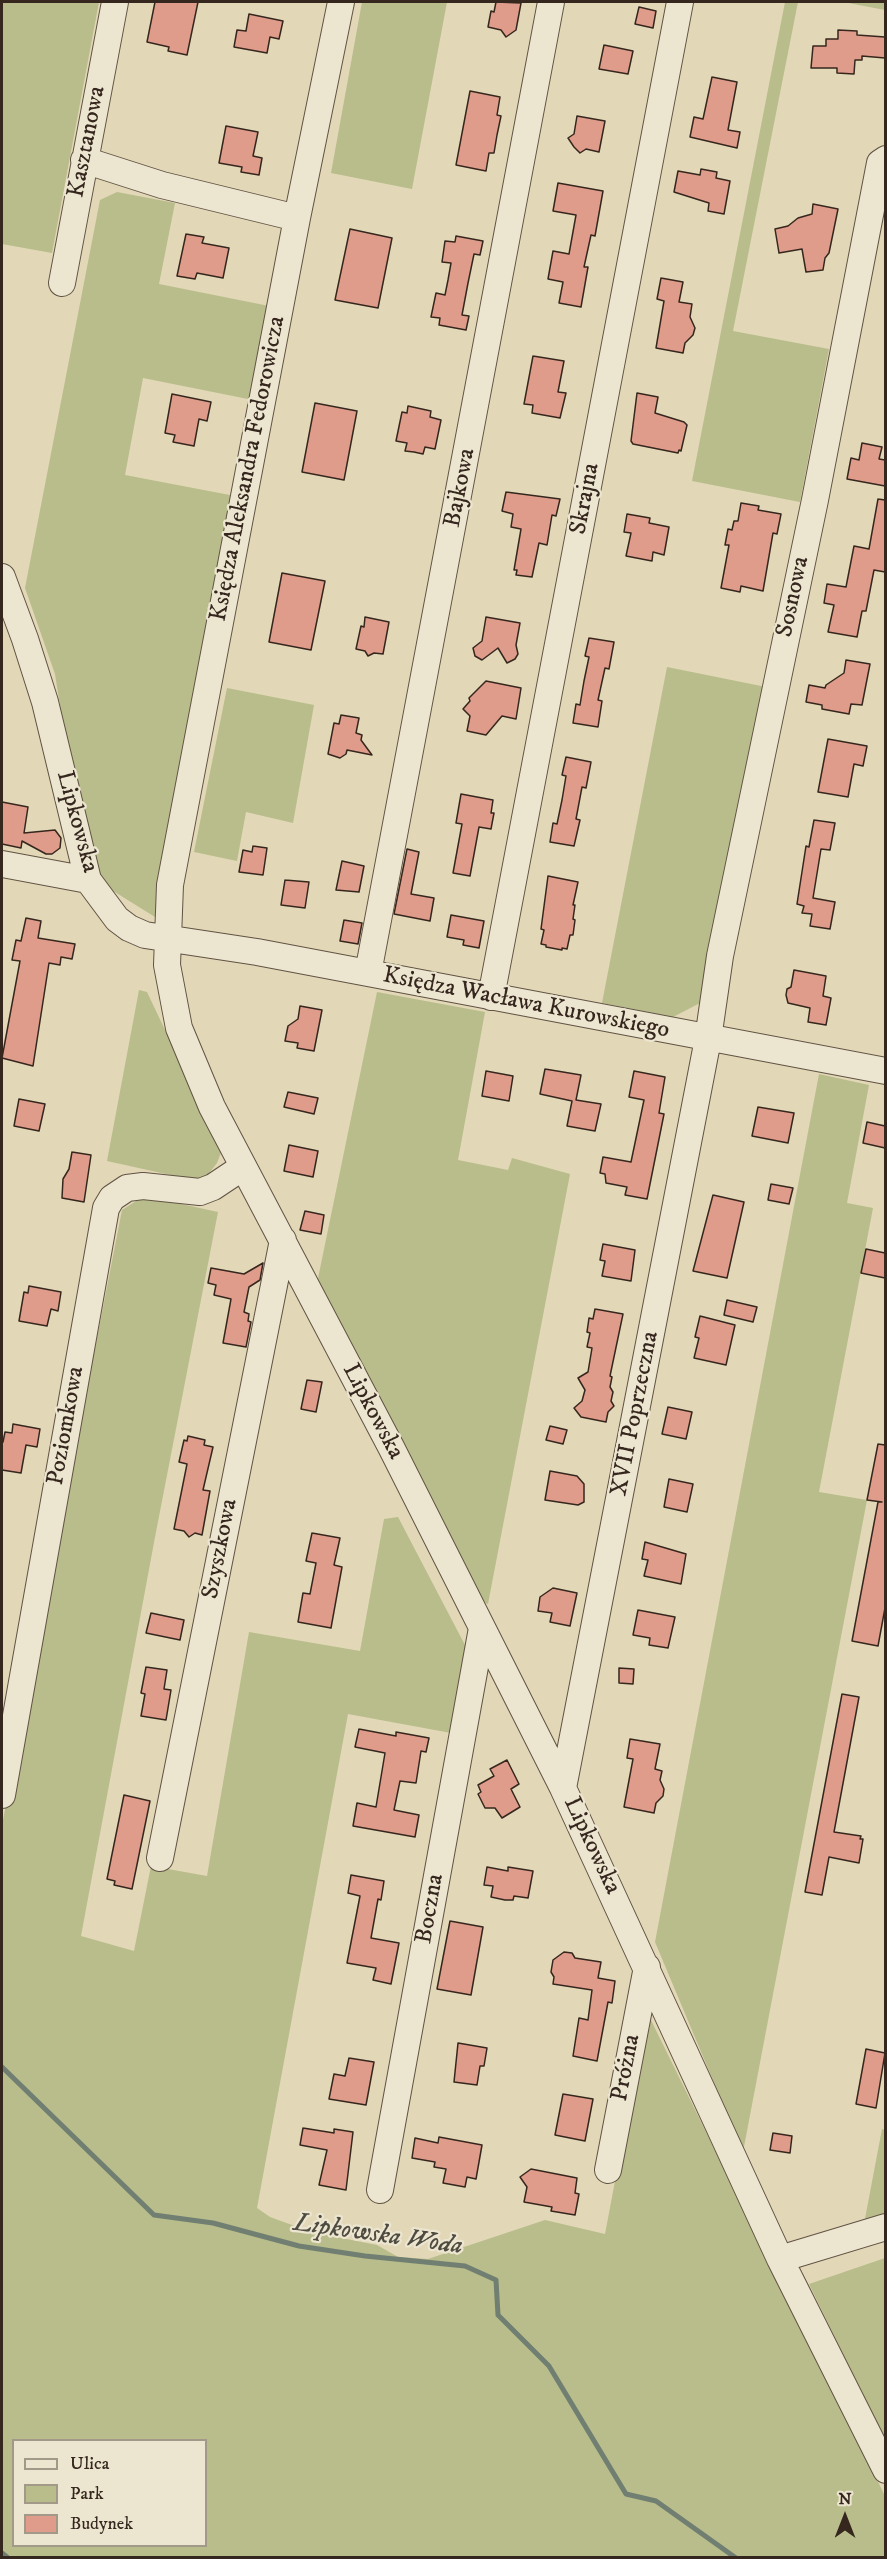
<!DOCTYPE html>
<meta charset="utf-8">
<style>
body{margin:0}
#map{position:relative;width:887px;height:2559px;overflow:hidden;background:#e2d7b6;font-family:"IM FELL DW Pica",serif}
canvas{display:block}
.frame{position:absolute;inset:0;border:3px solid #36271e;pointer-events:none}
.legend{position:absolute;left:12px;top:2439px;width:195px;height:108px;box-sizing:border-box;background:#ece5d0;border:2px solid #a39989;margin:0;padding:8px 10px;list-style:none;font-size:18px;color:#36271e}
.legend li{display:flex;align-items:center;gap:12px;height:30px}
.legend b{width:30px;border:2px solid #a39989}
.north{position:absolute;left:815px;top:2487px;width:60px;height:60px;-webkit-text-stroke:4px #ece5d0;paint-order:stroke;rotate:0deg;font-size:16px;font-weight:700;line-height:24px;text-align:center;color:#36271e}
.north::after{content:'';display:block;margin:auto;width:21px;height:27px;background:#36271e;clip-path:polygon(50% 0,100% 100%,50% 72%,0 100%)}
</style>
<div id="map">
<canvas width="887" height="2559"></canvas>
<div class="frame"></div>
<ul class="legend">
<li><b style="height:8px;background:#ece5d0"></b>Ulica</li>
<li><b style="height:16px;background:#b8bd8b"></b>Park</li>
<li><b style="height:16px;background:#e09c8b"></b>Budynek</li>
</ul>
<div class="north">N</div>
</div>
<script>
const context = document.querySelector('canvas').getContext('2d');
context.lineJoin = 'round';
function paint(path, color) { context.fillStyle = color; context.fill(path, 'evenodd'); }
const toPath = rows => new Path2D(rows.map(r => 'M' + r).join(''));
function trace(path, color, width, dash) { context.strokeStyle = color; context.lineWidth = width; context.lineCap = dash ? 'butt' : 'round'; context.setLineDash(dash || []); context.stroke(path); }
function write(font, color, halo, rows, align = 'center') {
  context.font = font + ' "IM FELL DW Pica",serif'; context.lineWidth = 4.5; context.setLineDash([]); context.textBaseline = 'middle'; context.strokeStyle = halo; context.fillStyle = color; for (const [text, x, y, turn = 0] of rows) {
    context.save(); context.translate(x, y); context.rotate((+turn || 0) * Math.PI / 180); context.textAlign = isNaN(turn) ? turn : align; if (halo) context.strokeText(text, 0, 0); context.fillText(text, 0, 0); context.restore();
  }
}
paint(toPath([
 [2,2,99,2,52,253,2,244],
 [362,2,447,2,412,189,331,173],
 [785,2,798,2,733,331,829,349,800,502,692,481],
 [843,2,885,2,885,10],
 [117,192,175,203,159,284,269,306,253,400,143,378,125,475,235,496,155,917,102,884,70,768,55,674,25,588,100,200],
 [667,667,766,687,702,1002,673,1017,602,1003],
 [227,688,314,705,293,823,246,812,237,861,194,852],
 [139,990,147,992,222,1150,217,1163,202,1182,107,1161],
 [377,992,485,1012,458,1160,508,1170,512,1158,570,1174,488,1604,476,1599,316,1288],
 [819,1074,869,1085,847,1203,873,1208,819,1492,867,1500,743,2152,655,1942],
 [144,1196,218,1212,155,1537,81,1936,134,1951,151,1866,207,1876,249,1632,360,1651,384,1519,398,1517,466,1647,451,1733,348,1714,257,2208,270,2217,311,2232,377,2245,398,2257,428,2259,545,2220,605,2234,647,2012,885,2496,885,2557,2,2557,2,1825,122,1210],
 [14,2440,206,2440,206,2546,14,2546],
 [882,2129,885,2130,885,2216,864,2224],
 [885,2258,886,2258,885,2440,809,2284]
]), '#b8bd8b');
trace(toPath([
 [2,2067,154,2215,213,2223,299,2246,365,2256,465,2266,496,2280,498,2315,549,2366,626,2494,656,2501,736,2558],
 [2,2553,8,2558]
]), '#707f71', 5);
const building = toPath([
 [155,2,198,2,187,55,168,51,169,47,147,42,155,2],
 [496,2,521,3,516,30,506,37,501,30,488,27,491,11,494,12,496,2],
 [639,7,656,11,653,28,635,24,639,7],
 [249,14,283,21,279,39,270,37,267,53,234,47,237,30,246,31,249,14],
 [838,30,857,31,857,35,885,37,885,58,862,56,862,60,855,60,854,74,837,73,837,68,811,68,813,46,826,46,826,39,838,39,838,30],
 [604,45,633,51,628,74,599,69,604,45],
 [712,77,737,82,728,130,740,132,737,148,690,137,694,117,703,119,712,77],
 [470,91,500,97,497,115,501,116,497,135,494,153,489,153,486,171,456,165,470,91],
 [577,116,605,121,599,152,586,149,580,153,574,147,568,138,574,134,577,116],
 [226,126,258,132,253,156,262,158,259,175,241,172,242,167,219,163,226,126],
 [701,169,717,172,716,178,730,181,724,214,708,211,709,203,674,192,678,171,700,175,701,169],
 [558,183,603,191,595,236,591,235,584,267,588,267,581,307,559,303,563,282,548,279,553,251,569,254,576,215,553,211,558,183],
 [813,204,838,209,829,253,825,258,823,270,806,272,802,249,779,253,775,229,788,226,798,218,812,214,813,204],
 [350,229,392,238,378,308,335,300,350,229],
 [186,234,204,237,202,243,229,248,223,278,197,273,195,279,177,276,186,234],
 [456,236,483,241,480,255,474,254,468,283,462,315,469,316,466,330,439,325,440,318,431,317,436,293,445,295,448,280,451,263,442,262,445,241,455,242,456,236],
 [661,278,683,282,679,302,692,304,690,317,695,328,693,335,685,343,683,353,656,348,664,301,657,299,661,278],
 [533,356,564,361,558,392,566,393,560,418,532,413,533,405,524,404,533,356],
 [637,393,658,397,655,413,684,422,687,425,681,451,679,450,678,453,633,444,631,441,637,393],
 [172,394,211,402,207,421,199,419,194,446,173,442,175,435,165,433,172,394],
 [315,403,357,411,344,480,302,472,315,403],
 [408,406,431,411,430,417,441,420,435,449,425,447,423,454,414,452,405,451,407,443,396,441,402,412,407,413,408,406],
 [862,443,882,447,879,459,885,460,885,486,847,479,851,458,859,460,862,443],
 [506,492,560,499,556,516,552,515,547,545,539,543,532,577,516,575,517,570,514,570,521,529,511,527,513,514,502,511,506,492],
 [878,499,885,500,885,572,874,570,866,611,862,611,857,637,828,632,834,605,824,603,827,584,846,587,854,546,869,549,878,499],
 [741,503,759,506,758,510,781,514,777,534,773,533,763,591,741,586,740,592,721,588,729,545,725,545,728,529,732,530,734,521,738,521,741,503],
 [627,514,650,518,649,523,669,527,664,555,653,552,652,561,626,556,631,533,624,532,627,514],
 [282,573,325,581,311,650,269,642,282,573],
 [365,617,389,622,383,654,374,653,368,656,365,651,356,649,361,626,364,627,365,617],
 [486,617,520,623,516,645,518,654,515,659,507,663,498,648,482,660,475,656,473,648,482,641,486,617],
 [589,638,614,642,609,669,605,668,598,700,602,701,598,727,573,723,576,704,580,705,584,681,589,657,585,656,589,638],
 [846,660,870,664,862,705,851,704,849,714,822,709,822,705,806,702,809,685,825,688,826,685,844,673,846,660],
 [486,681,521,688,516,719,502,716,486,735,467,731,470,716,463,709,470,701,469,698,486,681],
 [341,715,359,718,356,733,362,735,361,740,372,755,347,750,346,754,340,758,328,754,334,723,339,724,341,715],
 [828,739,867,746,863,766,854,764,848,797,818,792,828,739],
 [566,757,591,762,586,788,582,787,576,819,580,820,574,846,550,842,553,823,557,824,562,800,566,776,562,775,566,757],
 [461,794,493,800,491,813,494,813,491,829,479,827,470,876,453,873,462,824,456,823,461,794],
 [2,802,28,807,24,833,55,830,61,838,60,848,52,854,46,854,22,841,21,848,2,844,2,802],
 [814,820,835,823,830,850,821,849,813,898,835,902,830,929,810,926,812,914,802,913,804,906,797,904,806,846,809,847,814,820],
 [253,846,267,848,263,875,239,872,243,850,252,852,253,846],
 [407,849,419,852,411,894,434,898,430,921,394,914,407,849],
 [342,861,364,866,359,892,336,890,342,861],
 [548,876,578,882,573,905,575,905,573,919,575,920,573,935,570,935,567,949,562,948,562,950,546,947,546,945,541,944,544,930,541,929,548,876],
 [285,880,309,882,305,908,281,905,285,880],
 [451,915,484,921,479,948,463,945,464,940,447,937,451,915],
 [26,918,41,921,38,938,75,944,72,959,61,957,60,965,49,963,33,1066,2,1058,20,961,12,960,16,940,21,941,26,918],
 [344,920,362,923,358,944,340,941,344,920],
 [794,970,826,976,823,996,831,998,826,1025,808,1022,810,1008,788,1003,786,995,787,989,791,987,794,970],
 [300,1006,322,1010,314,1051,297,1048,298,1043,285,1041,288,1026,298,1019,300,1006],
 [545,1069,581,1075,576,1100,601,1104,595,1131,567,1126,572,1101,540,1094,545,1069],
 [486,1071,513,1076,509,1101,482,1096,486,1071],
 [634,1071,665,1077,659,1113,664,1114,647,1199,625,1195,627,1187,606,1183,605,1174,600,1173,603,1157,631,1162,644,1100,629,1097,634,1071],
 [288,1092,318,1098,314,1114,284,1107,288,1092],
 [19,1099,45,1104,39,1131,14,1126,19,1099],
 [758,1107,794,1113,788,1143,752,1136,758,1107],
 [867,1122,885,1126,885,1148,863,1143,867,1122],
 [289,1145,318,1151,313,1177,284,1171,289,1145],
 [72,1152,91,1155,84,1202,62,1198,63,1179,69,1169,72,1152],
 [771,1184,793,1188,789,1204,768,1200,771,1184],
 [713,1195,744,1202,727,1278,693,1271,713,1195],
 [305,1211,324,1215,321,1234,300,1230,305,1211],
 [603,1244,635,1250,631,1281,602,1276,605,1261,600,1260,603,1244],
 [866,1249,885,1253,885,1278,861,1273,866,1249],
 [263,1263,260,1280,249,1287,244,1312,249,1314,248,1321,251,1322,246,1347,223,1343,231,1299,214,1295,216,1285,208,1283,211,1268,244,1274,263,1263],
 [29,1286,61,1292,58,1311,51,1309,47,1326,19,1321,24,1292,28,1293,29,1286],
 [727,1300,757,1307,753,1322,724,1315,727,1300],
 [595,1309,623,1314,610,1376,612,1377,610,1387,613,1392,611,1401,614,1406,608,1412,606,1422,581,1417,574,1408,582,1401,585,1390,578,1378,588,1372,592,1348,587,1347,590,1333,587,1332,589,1318,593,1319,595,1309],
 [700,1316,735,1325,726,1365,694,1358,699,1338,695,1337,700,1316],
 [307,1380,322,1382,316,1412,301,1409,307,1380],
 [668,1407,692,1412,686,1439,662,1434,668,1407],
 [13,1424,40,1429,37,1447,26,1445,21,1473,2,1470,2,1442,3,1442,5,1432,12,1433,13,1424],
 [550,1426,567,1430,563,1444,546,1440,550,1426],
 [188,1436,205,1440,204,1445,213,1447,203,1490,210,1491,202,1535,195,1533,189,1537,184,1531,174,1529,187,1464,179,1462,184,1440,187,1441,188,1436],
 [878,1444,885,1445,885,1608,878,1646,852,1641,878,1502,882,1502,867,1500,878,1444],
 [550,1471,577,1476,584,1484,584,1502,578,1505,545,1500,550,1471],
 [669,1479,693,1484,687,1512,664,1507,669,1479],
 [312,1533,340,1538,334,1565,342,1567,331,1628,298,1622,303,1593,310,1594,316,1563,306,1561,312,1533],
 [645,1542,686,1554,681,1584,644,1576,648,1560,642,1559,645,1542],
 [553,1588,577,1593,570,1626,550,1622,552,1613,538,1611,540,1597,553,1588],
 [638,1610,675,1617,668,1648,649,1645,650,1638,633,1635,638,1610],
 [151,1613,184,1620,180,1640,146,1633,151,1613],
 [146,1667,167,1670,164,1689,171,1690,166,1720,141,1716,145,1694,141,1693,146,1667],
 [619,1668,634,1669,633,1684,619,1683,619,1668],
 [842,1694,859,1697,834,1832,861,1836,860,1839,863,1839,859,1863,829,1857,822,1895,805,1892,842,1694],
 [359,1729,396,1736,396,1732,429,1738,426,1752,421,1751,416,1783,400,1781,394,1810,419,1815,415,1837,353,1826,357,1803,376,1807,385,1753,355,1747,359,1729],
 [630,1739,660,1744,655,1769,662,1771,660,1780,664,1789,663,1796,656,1803,654,1813,624,1807,633,1759,627,1758,630,1739],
 [507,1760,519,1784,511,1789,520,1807,502,1818,495,1808,485,1808,478,1794,481,1792,478,1785,494,1776,490,1769,507,1760],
 [124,1795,150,1801,132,1889,114,1885,115,1881,107,1879,124,1795],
 [487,1867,508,1871,508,1867,533,1871,528,1898,514,1896,513,1900,505,1900,491,1897,493,1886,484,1885,487,1867],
 [351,1875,384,1881,381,1900,378,1899,371,1938,399,1943,391,1984,373,1980,376,1968,347,1963,360,1896,348,1893,351,1875],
 [450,1921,483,1927,471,1995,437,1989,450,1921],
 [564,1952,572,1953,575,1958,601,1962,598,1978,615,1981,612,2003,608,2002,597,2061,573,2056,579,2018,588,2020,592,1990,553,1984,554,1977,551,1972,553,1960,564,1952],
 [458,2043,487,2048,484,2066,480,2066,477,2085,454,2082,458,2043],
 [866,2049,885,2053,876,2108,856,2104,866,2049],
 [349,2058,374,2062,366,2105,329,2099,334,2074,345,2076,349,2058],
 [563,2094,593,2099,585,2141,555,2135,563,2094],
 [303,2128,334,2133,334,2129,353,2132,346,2190,319,2185,327,2150,300,2145,303,2128],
 [773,2133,792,2136,790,2153,770,2150,773,2133],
 [439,2137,482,2145,476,2179,467,2177,465,2187,443,2183,446,2169,434,2167,435,2162,412,2158,415,2138,438,2143,439,2137],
 [531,2169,577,2178,575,2193,579,2194,575,2215,551,2211,552,2207,524,2202,527,2187,520,2177,531,2169]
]);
paint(building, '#e09c8b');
trace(building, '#36271e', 1.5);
const minor = toPath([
 [341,2,297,218,170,885,167,965,179,1028,212,1107,391,1447,563,1788,780,2259,886,2470],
 [84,160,162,185,297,218],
 [62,283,115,2],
 [2,577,25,639,45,702,88,880,117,919,129,928,145,935,257,952,886,1071],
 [2,864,88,880],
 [368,973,551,2],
 [491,997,680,2],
 [563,1788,708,1039,720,956,815,500,880,163,886,159],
 [2,1795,106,1208,112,1198,127,1188,143,1186,200,1192,213,1187,243,1167],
 [160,1858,283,1240],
 [608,2170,647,1967],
 [380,2190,482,1628],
 [780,2259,886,2227]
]);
trace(minor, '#615344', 28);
trace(minor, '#ece5d0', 26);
write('24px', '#36271e', '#ece5d0', [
 ["Kasztanowa",88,142,-79],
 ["Księdza Aleksandra Fedorowicza",249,469,-79],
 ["Bajkowa",461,488,-79],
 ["Skrajna",586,499,-79],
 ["Sosnowa",794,597,-78],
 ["Lipkowska",76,822,75],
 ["Księdza Wacława Kurowskiego",526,1004,11],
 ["Lipkowska",372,1412,62],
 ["XVII Poprzeczna",636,1414,-79],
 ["Poziomkowa",67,1426,-80],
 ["Szyszkowa",221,1549,-79],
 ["Lipkowska",591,1846,65],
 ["Boczna",431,1909,-80],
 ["Próżna",627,2068,-79]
]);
write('italic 26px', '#4e4c40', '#ece5d0', [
 ["Lipkowska Woda",378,2236,8]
]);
</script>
